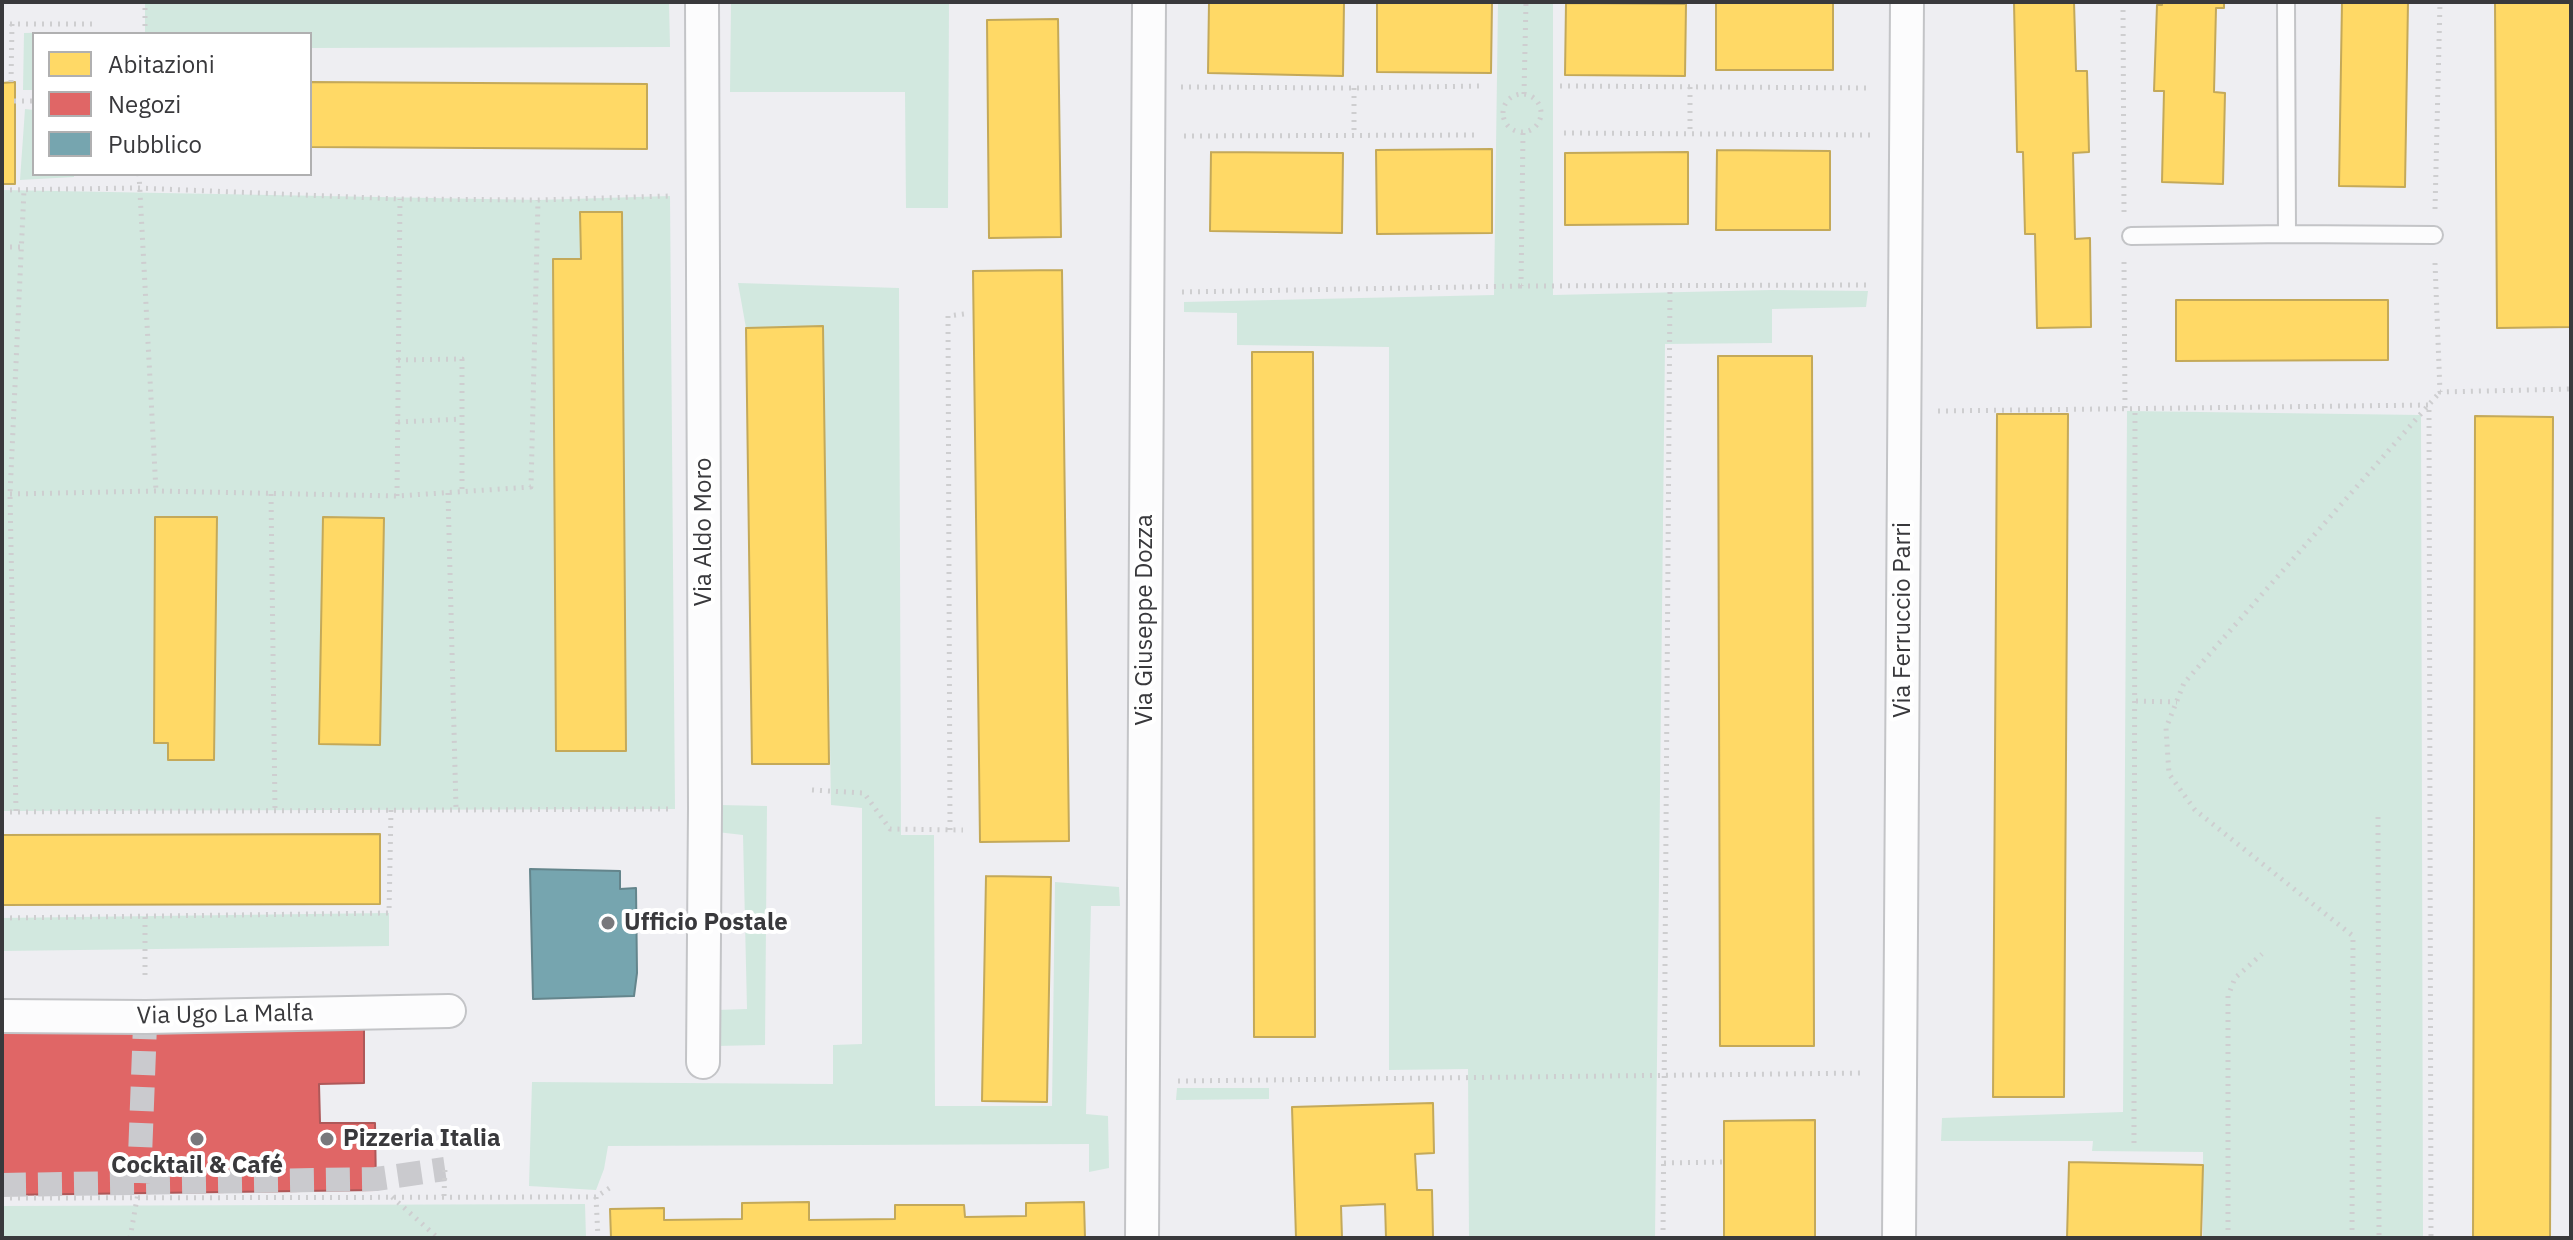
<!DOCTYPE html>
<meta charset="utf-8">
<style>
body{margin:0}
#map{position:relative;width:2573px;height:1240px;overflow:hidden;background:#eeeef2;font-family:"IBM Plex Sans",sans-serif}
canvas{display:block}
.frame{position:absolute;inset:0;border:4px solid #39393c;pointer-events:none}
.legend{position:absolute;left:32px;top:32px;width:280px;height:144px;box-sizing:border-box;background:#fff;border:2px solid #b0b0b1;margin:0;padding:10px 14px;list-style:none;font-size:24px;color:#39393c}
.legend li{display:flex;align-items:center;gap:16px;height:40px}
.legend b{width:40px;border:2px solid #b0b0b1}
</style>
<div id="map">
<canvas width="2573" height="1240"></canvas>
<div class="frame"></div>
<ul class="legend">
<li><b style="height:22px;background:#ffd966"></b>Abitazioni</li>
<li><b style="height:22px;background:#e06666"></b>Negozi</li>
<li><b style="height:22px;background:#76a5af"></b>Pubblico</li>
</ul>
</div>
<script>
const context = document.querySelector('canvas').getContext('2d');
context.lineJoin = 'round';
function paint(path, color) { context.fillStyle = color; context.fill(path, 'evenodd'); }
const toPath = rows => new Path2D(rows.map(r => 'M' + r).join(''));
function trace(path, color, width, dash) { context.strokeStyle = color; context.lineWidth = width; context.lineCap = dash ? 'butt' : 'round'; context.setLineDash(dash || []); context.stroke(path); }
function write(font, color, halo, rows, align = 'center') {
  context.font = font + ' "IBM Plex Sans",sans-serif'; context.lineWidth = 8; context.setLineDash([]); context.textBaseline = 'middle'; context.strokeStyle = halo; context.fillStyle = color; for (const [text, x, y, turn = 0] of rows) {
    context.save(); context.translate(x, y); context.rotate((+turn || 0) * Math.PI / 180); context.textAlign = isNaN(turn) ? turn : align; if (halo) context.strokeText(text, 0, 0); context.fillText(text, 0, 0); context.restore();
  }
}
paint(toPath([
 [145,2,669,2,670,47,310,48,310,34,145,34],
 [731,2,949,2,948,208,906,208,905,92,730,92],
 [1498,2,1553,2,1553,295,1772,290,1868,291,1866,307,1772,309,1772,343,1665,344,1655,1238,1469,1238,1468,1069,1389,1070,1389,347,1237,345,1237,313,1184,312,1184,302,1494,295],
 [74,32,74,34,34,34,34,90,23,90,24,33],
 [25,109,34,110,34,174,74,174,74,177,20,180],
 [2,190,538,200,670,196,675,809,2,811],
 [738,283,899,288,901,835,934,835,935,1106,1052,1106,1055,882,1119,887,1120,906,1091,906,1086,1114,1108,1116,1109,1168,1089,1172,1089,1144,608,1146,604,1169,596,1190,529,1186,532,1082,833,1084,833,1045,862,1044,862,808,831,805,823,327,746,328],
 [2127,411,2421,415,2423,1238,2203,1238,2203,1152,2092,1151,2093,1141,1941,1141,1942,1118,2123,1112],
 [720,805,767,806,765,1045,715,1046,717,1010,747,1009,743,835,717,832],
 [389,913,389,946,2,951,2,918],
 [1177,1088,1269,1088,1269,1099,1176,1100],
 [585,1204,586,1238,2,1238,2,1206]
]), '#d2e8df');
const homes = toPath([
 [1209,2,1344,2,1343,76,1208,73,1209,2],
 [1377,2,1492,2,1491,73,1377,72,1377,2],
 [1716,2,1833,2,1833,70,1716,70,1716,2],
 [2014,2,2074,2,2076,71,2087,71,2089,152,2073,153,2075,239,2090,238,2091,327,2037,328,2035,234,2025,234,2023,152,2017,152,2014,2],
 [2162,2,2224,2,2224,8,2216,8,2214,92,2225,93,2223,184,2162,182,2164,91,2154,91,2157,5,2162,5,2162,2],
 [2342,2,2408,2,2405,187,2339,186,2342,2],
 [2495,2,2571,2,2571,327,2497,328,2495,2],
 [1566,3,1686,4,1685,76,1565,75,1566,3],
 [1058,19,1061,237,989,238,987,20,1058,19],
 [15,82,15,184,2,184,2,83,15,82],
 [310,82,647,84,647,149,310,147,310,82],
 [1492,149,1492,233,1377,234,1376,150,1492,149],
 [1717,150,1830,151,1830,230,1716,230,1717,150],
 [1211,152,1343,153,1342,233,1210,231,1211,152],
 [1688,152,1688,224,1565,225,1565,153,1688,152],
 [580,212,622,212,626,751,556,751,553,259,581,259,580,212],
 [1062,270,1069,841,980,842,973,271,1062,270],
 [2176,300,2388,300,2388,360,2176,361,2176,300],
 [823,326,829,764,752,764,746,328,823,326],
 [1252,352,1313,352,1315,1037,1254,1037,1252,352],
 [1718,356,1812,356,1814,1046,1720,1046,1718,356],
 [1997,414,2068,414,2064,1097,1993,1097,1997,414],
 [2475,416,2553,417,2550,1238,2473,1238,2475,416],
 [155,517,217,517,214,760,168,760,168,743,154,743,155,517],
 [323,517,384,518,380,745,319,744,323,517],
 [380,834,380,904,2,905,2,835,380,834],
 [986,876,1051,877,1047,1102,982,1101,986,876],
 [1433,1103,1434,1153,1415,1154,1417,1190,1432,1190,1433,1237,1386,1238,1385,1204,1341,1206,1342,1238,1296,1238,1292,1107,1433,1103],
 [1815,1120,1815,1238,1724,1238,1724,1121,1815,1120],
 [2069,1162,2203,1165,2201,1238,2067,1238,2069,1162],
 [809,1202,809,1220,895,1219,895,1205,964,1205,965,1217,1026,1216,1026,1203,1084,1202,1085,1238,611,1238,610,1209,664,1208,664,1220,742,1219,742,1203,809,1202]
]);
paint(homes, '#ffd966');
trace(homes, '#c4a959', 2);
const shops = toPath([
 [364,1022,364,1083,319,1084,320,1123,375,1123,376,1190,2,1195,2,1027,364,1022]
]);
paint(shops, '#e06666');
trace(shops, '#ae5859', 2);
const public = toPath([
 [530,869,620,871,620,889,636,888,637,973,634,996,533,999,530,869]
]);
paint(public, '#76a5af');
trace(public, '#64858c', 2);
trace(toPath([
 [139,1183,145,1025],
 [2,1185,376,1179,445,1169]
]), '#cacace', 24, [24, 12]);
const service = toPath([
 [2286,2,2287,234,2434,235],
 [2131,236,2287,234]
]);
const minor = toPath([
 [702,2,705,808,703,1062],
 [2,1016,146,1017,449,1011],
 [1142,1238,1149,2],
 [1899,1238,1907,2]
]);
trace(service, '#c3c4c7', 20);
trace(minor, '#c3c4c7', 36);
trace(toPath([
 [2123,2,2124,212],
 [2,24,92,24],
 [145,34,145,2],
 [11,82,12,24],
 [1560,86,1872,88],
 [1181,87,1354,88,1484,86],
 [1690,87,1690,134],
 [1354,88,1354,135],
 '1503 113a19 19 0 1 1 38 0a19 19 0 1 1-38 0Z',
 [1524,94,1526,2],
 [14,101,34,101],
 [1523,133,1521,286,1870,285],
 [1564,133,1871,135],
 [1184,136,1480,135],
 [139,174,156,491],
 [2,190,138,188,400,199,538,200,670,196],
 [2435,209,2440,2],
 [2,247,21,247],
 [2124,262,2125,409],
 [2435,263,2440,392,2571,389],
 [1182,292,1521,286],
 [398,360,462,359,462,492],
 [1938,411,2429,405,2431,1238],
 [398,422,462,419],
 [448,493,456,809],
 [10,494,156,491,397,496,531,487,538,200],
 [271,494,275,810],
 [397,496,400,199],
 [2136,701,2177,702],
 [812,790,864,793,890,829,963,830],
 [16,811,10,494,24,190],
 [2,812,669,809],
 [2378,817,2379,1238],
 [950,830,948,316,964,314],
 [145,917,145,981],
 [2,918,389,913,391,810],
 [1178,1081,1864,1073],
 [2134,1143,2135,409],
 [1664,1163,1724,1162],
 [444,1196,445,1169],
 [392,1197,438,1238],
 [596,1197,598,1238],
 [2,1198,596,1197,614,1185],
 [130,1238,138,1193],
 [1663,1238,1670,286],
 [2228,1238,2228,996,2235,978,2262,954],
 [2352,1238,2353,936,2195,810,2169,774,2166,728,2184,683,2440,392]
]), '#ceced0', 5, [2, 6]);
trace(service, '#fcfcfd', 16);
trace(minor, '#fcfcfd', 32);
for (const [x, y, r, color] of [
 [608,923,8,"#78787c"],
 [197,1139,8,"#78787c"],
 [327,1139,8,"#78787c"]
]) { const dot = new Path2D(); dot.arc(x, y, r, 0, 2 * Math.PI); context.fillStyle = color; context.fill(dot); trace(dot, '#fff', 3); }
write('24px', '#39393c', '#fff', [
 ["Via Aldo Moro",704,532,-90],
 ["Via Giuseppe Dozza",1145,620,-90],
 ["Via Ferruccio Parri",1903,620,-90],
 ["Via Ugo La Malfa",225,1015,-1]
]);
write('bold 24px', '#39393c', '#fff', [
 ["Ufficio Postale",624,923],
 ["Pizzeria Italia",343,1139],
 ["Cocktail & Café",197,1166,"center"]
], 'left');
</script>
